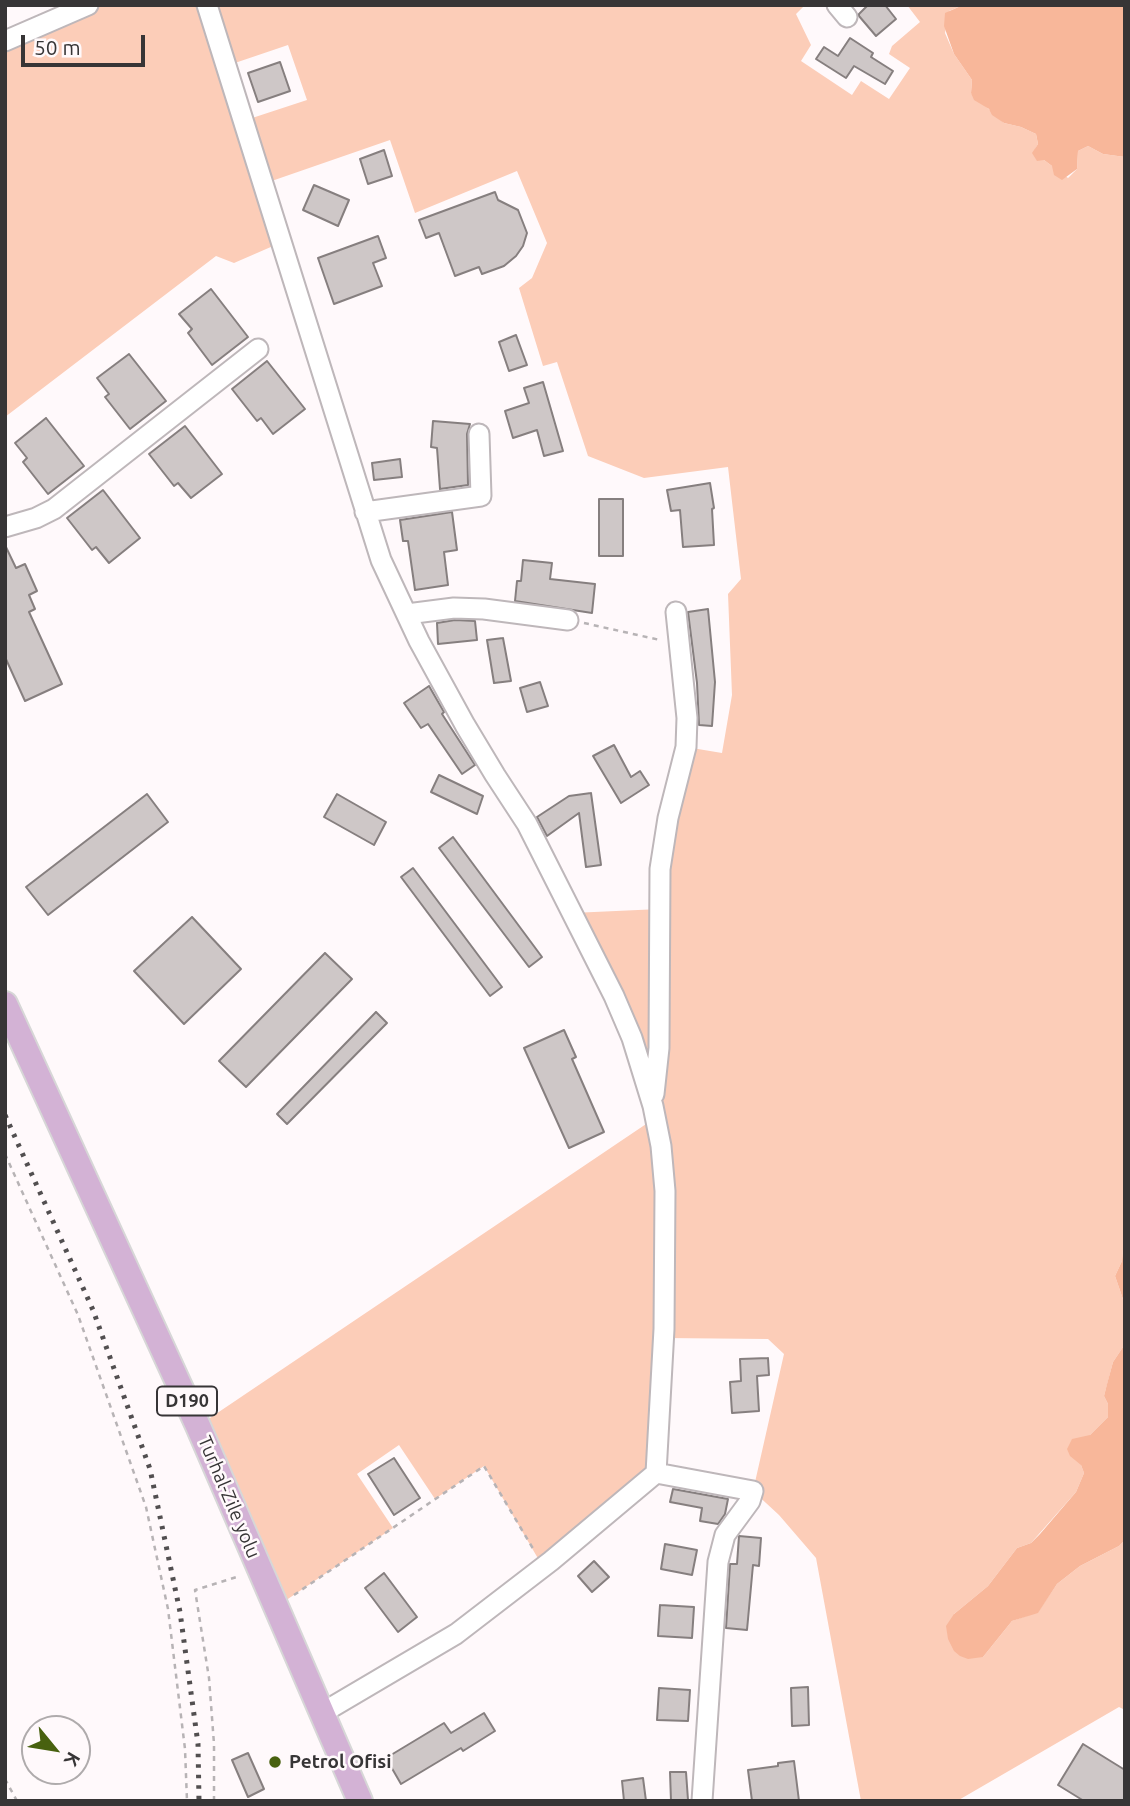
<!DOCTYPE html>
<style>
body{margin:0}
#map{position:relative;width:1130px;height:1806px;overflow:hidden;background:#fff9fb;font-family:Ubuntu,sans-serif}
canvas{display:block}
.frame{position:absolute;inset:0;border:7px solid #373536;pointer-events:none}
.north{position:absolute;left:21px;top:1715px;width:70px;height:70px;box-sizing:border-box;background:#fff9fb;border:2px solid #afabac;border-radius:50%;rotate:120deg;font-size:19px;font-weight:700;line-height:28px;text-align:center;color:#373536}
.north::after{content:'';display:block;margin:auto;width:24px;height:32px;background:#48610f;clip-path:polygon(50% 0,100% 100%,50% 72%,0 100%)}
.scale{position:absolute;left:21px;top:35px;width:124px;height:32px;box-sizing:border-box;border:4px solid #373536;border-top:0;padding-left:9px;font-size:21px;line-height:24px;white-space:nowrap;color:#373536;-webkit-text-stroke:5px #fff9fb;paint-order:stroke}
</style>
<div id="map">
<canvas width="1130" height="1806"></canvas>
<div class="frame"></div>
<div class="north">K</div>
<div class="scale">50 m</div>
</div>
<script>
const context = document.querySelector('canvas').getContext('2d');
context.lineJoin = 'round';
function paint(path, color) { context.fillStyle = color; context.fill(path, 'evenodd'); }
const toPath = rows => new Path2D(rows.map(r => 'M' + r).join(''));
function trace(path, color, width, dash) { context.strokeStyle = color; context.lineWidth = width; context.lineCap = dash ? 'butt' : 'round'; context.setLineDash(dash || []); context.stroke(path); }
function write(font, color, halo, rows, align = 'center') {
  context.font = font + ' Ubuntu,sans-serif'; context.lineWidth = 5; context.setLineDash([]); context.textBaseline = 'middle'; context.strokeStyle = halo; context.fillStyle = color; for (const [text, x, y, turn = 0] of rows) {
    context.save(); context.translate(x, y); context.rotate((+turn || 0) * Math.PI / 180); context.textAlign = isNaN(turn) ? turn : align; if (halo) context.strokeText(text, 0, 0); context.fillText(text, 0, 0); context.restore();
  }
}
paint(toPath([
 [88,5,805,5,796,14,811,45,801,61,852,95,861,81,889,99,910,68,889,54,892,46,920,22,907,5,963,5,949,11,945,33,954,54,972,80,971,93,1004,123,1021,127,1036,134,1038,144,1035,149,1037,160,1044,160,1068,178,1077,169,1078,151,1088,146,1103,154,1125,157,1125,1226,1122,1261,1115,1276,1125,1305,1125,1344,1113,1362,1104,1396,1108,1404,1108,1417,1090,1435,1081,1465,1084,1473,1076,1492,1031,1543,1017,1548,988,1586,954,1614,983,1657,1012,1621,1038,1612,1057,1584,1080,1566,1119,1546,1125,1540,1125,1710,1119,1707,957,1801,861,1801,816,1558,779,1515,753,1491,784,1354,768,1339,664,1338,656,1473,543,1567,484,1466,435,1499,399,1445,357,1474,393,1528,276,1607,198,1426,655,1118,572,913,660,909,686,747,722,753,732,695,728,594,741,579,728,467,644,478,588,456,557,362,543,366,519,288,532,278,547,243,517,171,415,213,390,140,263,184,280,243,234,263,216,256,5,417,5,41],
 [288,45,307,100,243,121,226,66]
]), '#fccdb8');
paint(toPath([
 [963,5,1125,5,1125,157,1103,154,1088,146,1078,151,1077,169,1062,180,1054,175,1052,166,1044,160,1037,161,1032,153,1038,144,1036,134,1021,127,1004,123,992,115,989,109,974,100,971,93,972,80,954,54,944,26,945,13],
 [1125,1226,1125,1305,1115,1276,1122,1261],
 [1125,1344,1125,1540,1119,1546,1080,1566,1057,1584,1038,1613,1012,1621,983,1657,968,1659,960,1656,954,1651,948,1639,946,1626,954,1614,988,1586,1017,1548,1031,1543,1040,1534,1076,1492,1084,1473,1081,1465,1070,1456,1067,1449,1072,1439,1090,1435,1108,1417,1108,1404,1104,1396,1107,1384,1113,1362]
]), '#f8b79a');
const building = toPath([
 [868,5,885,5,896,19,876,36,859,16,859,14,868,5],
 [850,38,873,53,871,57,893,71,885,84,854,66,846,78,816,59,824,47,838,56,850,38],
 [280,62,290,91,258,102,248,73,280,62],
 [384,150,392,176,368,184,360,159,384,150],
 [314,185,349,200,338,226,303,210,314,185],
 [495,192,498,200,518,210,527,233,523,246,516,256,504,266,482,274,479,267,455,276,439,233,426,238,419,220,495,192],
 [378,236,386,258,373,263,382,286,334,304,318,258,378,236],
 [211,289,248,337,212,365,188,333,192,329,179,314,211,289],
 [516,335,527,365,509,371,499,342,516,335],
 [129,354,166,401,130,429,105,397,109,394,97,378,129,354],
 [267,361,305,409,273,434,261,418,257,421,232,389,267,361],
 [543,382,563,451,544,456,537,430,513,438,505,411,529,403,524,388,543,382],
 [46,418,84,466,48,494,23,462,27,458,15,443,46,418],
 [433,421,470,424,467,434,468,485,440,489,437,448,431,447,433,421],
 [185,426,222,474,191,498,178,483,174,486,149,454,185,426],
 [400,459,402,477,374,480,372,463,400,459],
 [710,483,714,508,712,509,714,545,683,547,680,510,671,511,667,490,710,483],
 [103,490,140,538,109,563,96,547,92,550,67,518,103,490],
 [599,499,623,499,623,556,599,556,599,499],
 [452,512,457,550,444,552,448,585,415,590,408,541,403,541,400,520,452,512],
 [5,545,16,568,25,564,37,591,29,595,35,609,29,612,62,684,25,701,5,657,5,545],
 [523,560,552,563,550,579,595,584,592,613,515,601,517,581,521,581,523,560],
 [708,609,715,682,712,726,699,725,697,683,688,612,708,609],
 [455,620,475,621,477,640,438,644,437,623,455,620],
 [503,638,511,681,494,683,487,640,503,638],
 [540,682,548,706,527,712,520,688,540,682],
 [429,686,444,712,442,714,475,765,462,774,428,724,421,728,404,703,429,686],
 [614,745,631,777,640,771,649,785,621,803,593,756,614,745],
 [439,775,483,796,477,814,431,792,439,775],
 [591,793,601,865,586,867,579,813,547,836,537,817,569,796,591,793],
 [147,794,168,822,48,915,26,887,147,794],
 [337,794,386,822,374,845,324,817,337,794],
 [453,837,542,957,529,967,439,848,453,837],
 [413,868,502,987,490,996,401,877,413,868],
 [192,917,241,969,184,1024,134,971,192,917],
 [325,953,352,979,246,1087,219,1061,325,953],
 [376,1012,387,1023,287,1124,277,1114,376,1012],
 [564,1030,576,1057,572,1059,604,1132,569,1148,524,1048,564,1030],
 [768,1358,769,1375,757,1376,759,1411,732,1413,730,1382,741,1381,740,1359,768,1358],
 [394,1458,420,1498,394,1515,368,1474,394,1458],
 [673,1489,728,1499,725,1514,718,1524,700,1521,702,1508,670,1502,673,1489],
 [739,1536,761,1538,759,1566,753,1565,747,1630,726,1628,730,1564,737,1564,739,1536],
 [665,1544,697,1550,692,1575,661,1569,665,1544],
 [594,1561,609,1577,592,1592,578,1576,594,1561],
 [384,1573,417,1617,398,1632,365,1588,384,1573],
 [660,1605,694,1607,692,1638,658,1636,660,1605],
 [808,1687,809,1725,792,1726,791,1688,808,1687],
 [659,1688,690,1690,688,1721,657,1720,659,1688],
 [484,1713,495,1731,463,1751,461,1748,401,1784,386,1758,444,1723,451,1733,484,1713],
 [1083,1744,1125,1770,1125,1801,1084,1801,1058,1785,1083,1744],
 [248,1753,264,1789,248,1797,232,1760,248,1753],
 [794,1761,799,1801,752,1801,748,1770,778,1766,778,1763,794,1761],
 [670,1772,686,1772,688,1800,671,1801,670,1772],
 [643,1778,646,1801,624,1801,622,1781,643,1778]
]);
paint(building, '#cec7c7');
trace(building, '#867f7f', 2);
const minor = toPath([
 [207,5,381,560,419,641,465,725,495,775,527,824,614,996,632,1038,653,1106,661,1146,665,1191,664,1329,656,1473,551,1561,456,1634,322,1713],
 [837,5,847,17],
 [5,41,88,5],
 [365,512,481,496,479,434],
 [5,527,36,518,54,509,258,349],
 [407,614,454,608,484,609,568,620],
 [654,1094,659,1048,660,869,668,818,686,747,687,718,676,612],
 [656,1473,753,1491,750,1501,725,1535,718,1562,702,1801]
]);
const major = toPath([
 [5,1004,198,1426,360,1801]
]);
trace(minor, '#beb7ba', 23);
trace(major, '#d7d7d7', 28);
trace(toPath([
 [584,623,660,640],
 [5,1154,78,1315,146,1507,168,1609,185,1749,187,1801],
 [294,1595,484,1466,535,1552],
 [5,1779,17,1801],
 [214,1801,214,1744,209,1678,195,1590,240,1576]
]), '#b7b3b5', 2.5, [5, 5]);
trace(minor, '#fff', 19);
trace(major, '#d3b2d5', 24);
trace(toPath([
 [5,1115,93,1310,150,1469,180,1612,198,1744,199,1801]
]), '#524f50', 5, [3.5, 7]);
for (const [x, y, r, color] of [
 [275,1762,7,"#48610f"]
]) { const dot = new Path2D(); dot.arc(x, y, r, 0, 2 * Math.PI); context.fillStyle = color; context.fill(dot); trace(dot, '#fff9fb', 2.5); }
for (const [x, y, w] of [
 [187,1401,60]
]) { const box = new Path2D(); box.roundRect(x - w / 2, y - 14.5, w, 29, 5); context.fillStyle = '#fff9fb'; context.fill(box); trace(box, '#373536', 2); }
write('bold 18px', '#373536', null, [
 ["D190",187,1401]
]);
write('19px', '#373536', '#fff9fb', [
 ["Turhal-Zile yolu",229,1497,67]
]);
write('bold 19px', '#373536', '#fff9fb', [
 ["Petrol Ofisi",289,1762]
], 'left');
</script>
